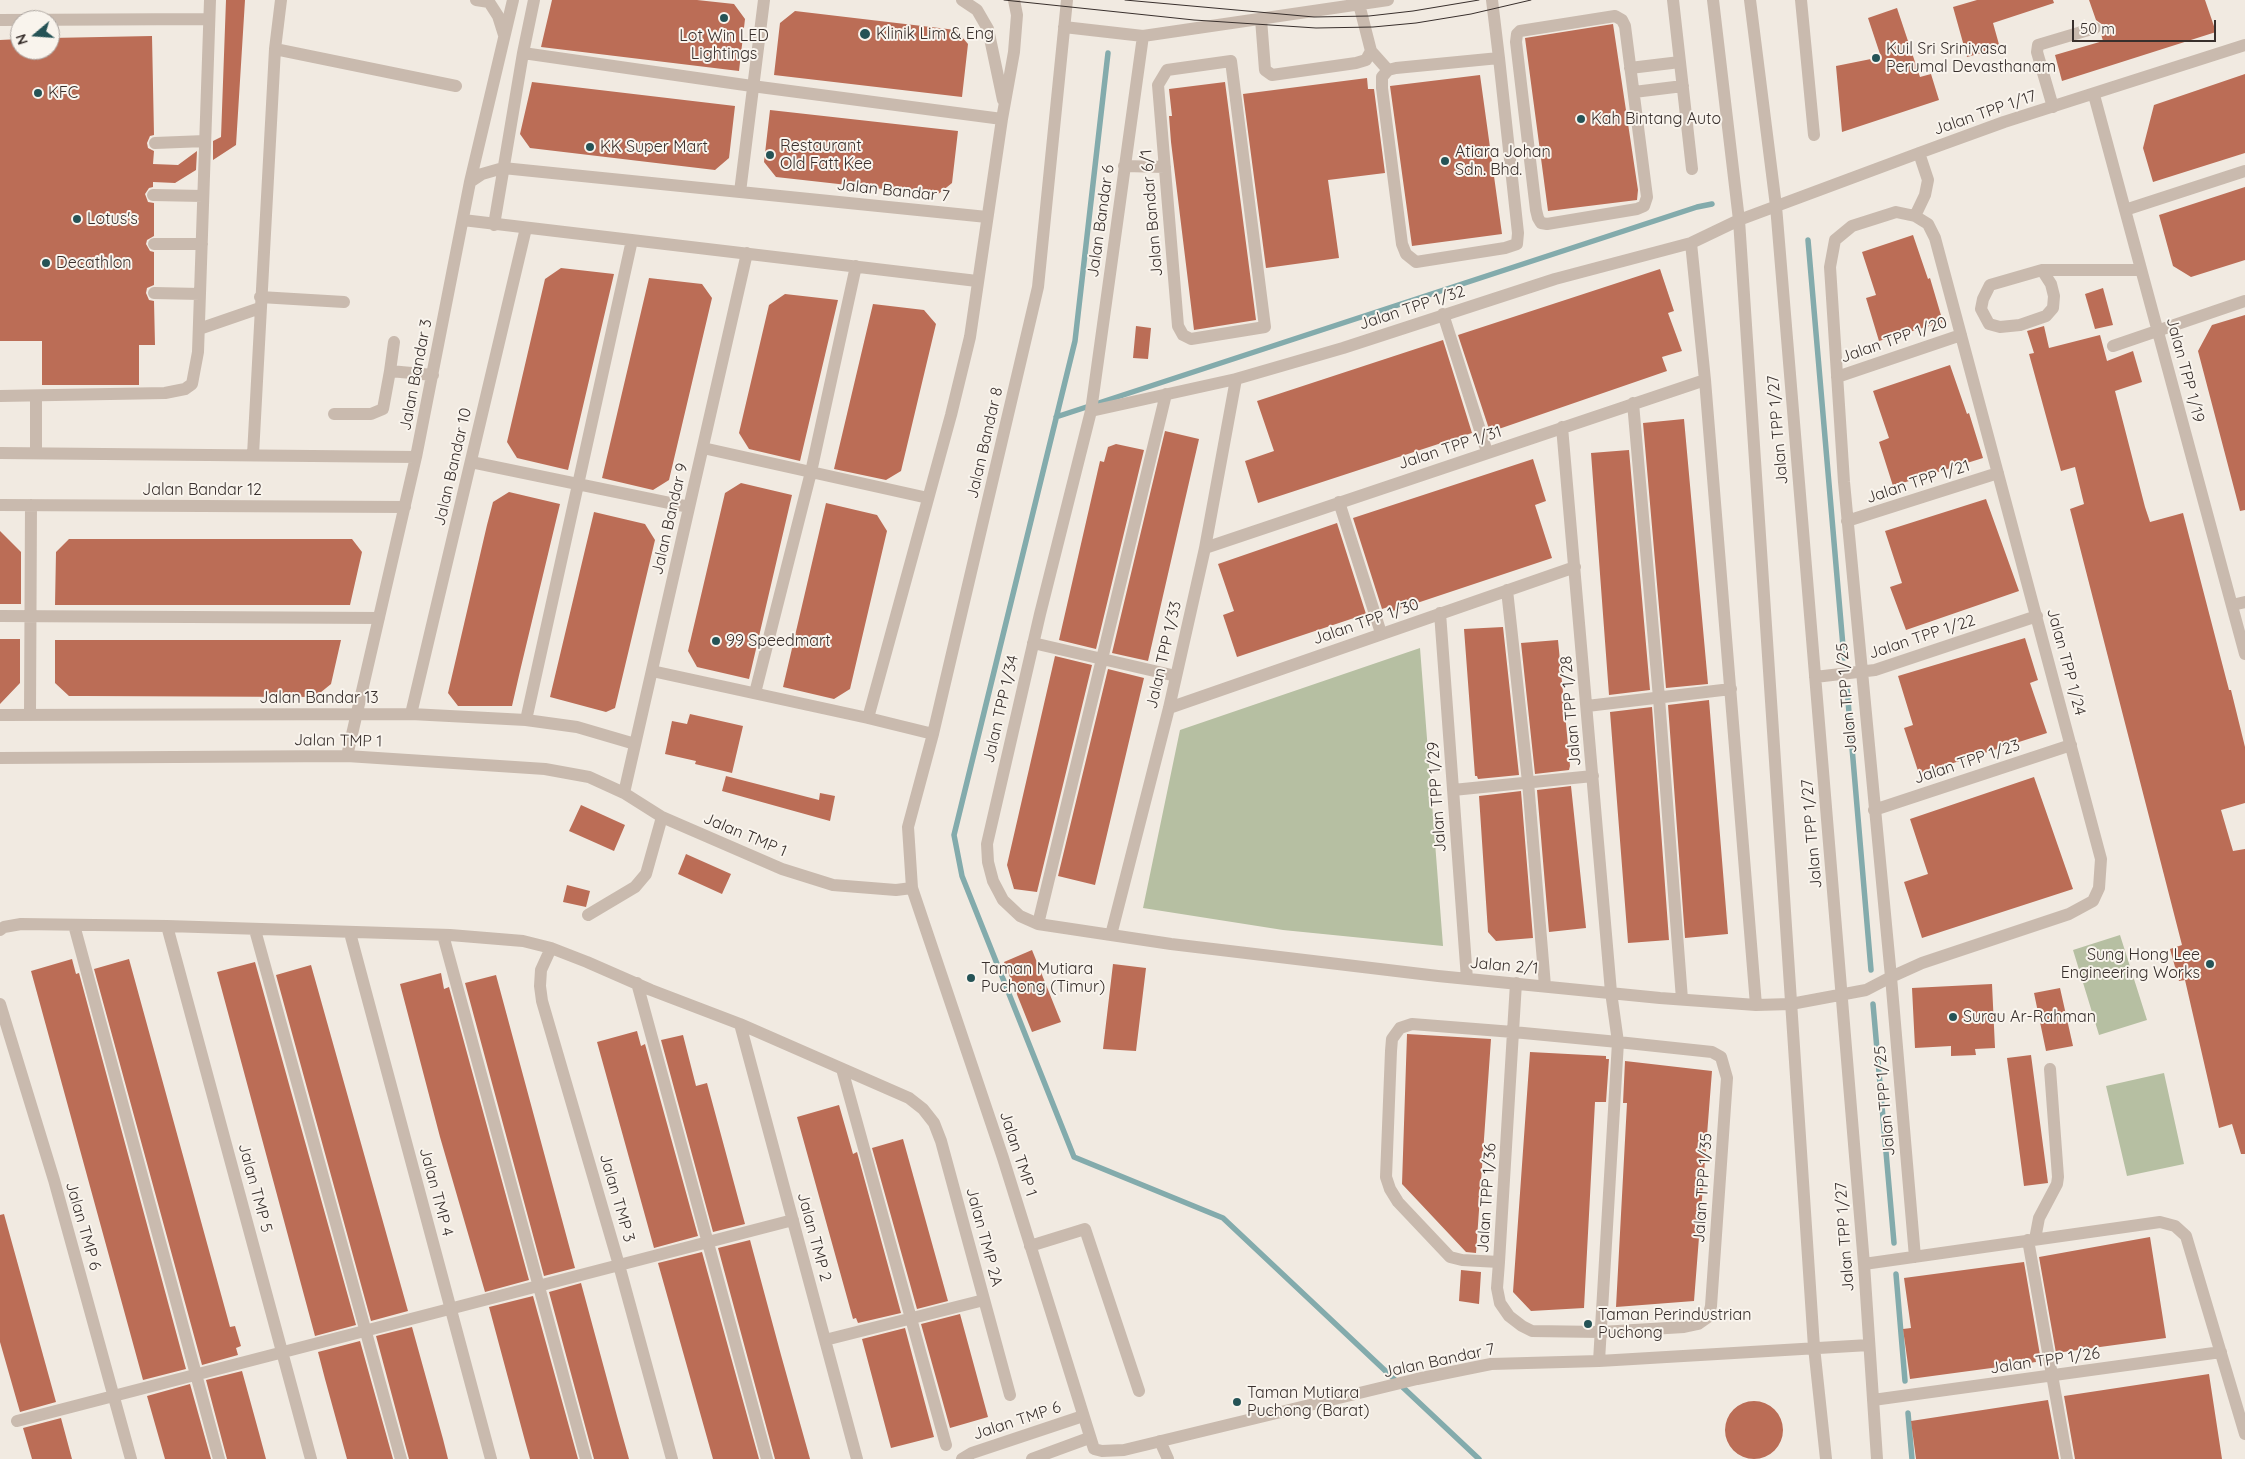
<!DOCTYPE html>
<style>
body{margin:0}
#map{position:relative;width:2245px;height:1459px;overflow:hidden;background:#f1eae1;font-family:Quicksand,sans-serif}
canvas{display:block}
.north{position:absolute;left:10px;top:10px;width:50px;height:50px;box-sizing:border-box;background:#f9f4ed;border:1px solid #aca5a0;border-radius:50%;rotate:252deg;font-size:14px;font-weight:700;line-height:20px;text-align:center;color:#382f2c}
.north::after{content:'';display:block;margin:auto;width:18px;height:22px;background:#255356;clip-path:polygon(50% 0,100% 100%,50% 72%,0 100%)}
.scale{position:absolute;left:2072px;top:20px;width:144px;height:22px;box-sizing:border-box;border:2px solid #382f2c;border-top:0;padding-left:6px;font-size:15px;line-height:18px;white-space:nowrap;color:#382f2c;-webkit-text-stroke:4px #f9f4ed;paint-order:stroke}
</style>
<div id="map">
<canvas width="2245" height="1459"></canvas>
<div class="north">N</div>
<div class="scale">50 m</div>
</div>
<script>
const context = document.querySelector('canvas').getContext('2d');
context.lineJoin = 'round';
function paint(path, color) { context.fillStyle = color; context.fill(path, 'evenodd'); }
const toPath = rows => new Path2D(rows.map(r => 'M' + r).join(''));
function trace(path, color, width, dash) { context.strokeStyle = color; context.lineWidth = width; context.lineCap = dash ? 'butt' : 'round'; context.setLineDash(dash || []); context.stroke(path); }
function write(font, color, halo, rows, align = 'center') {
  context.font = font + ' Quicksand,sans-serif'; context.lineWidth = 4; context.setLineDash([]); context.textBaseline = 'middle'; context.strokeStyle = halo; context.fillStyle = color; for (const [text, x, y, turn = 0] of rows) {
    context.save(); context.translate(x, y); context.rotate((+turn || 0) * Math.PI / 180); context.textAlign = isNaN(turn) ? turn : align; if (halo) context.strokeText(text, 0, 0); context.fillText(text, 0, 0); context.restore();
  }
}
paint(toPath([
 [1420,648,1443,946,1283,930,1143,908,1180,730],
 [2120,935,2147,1020,2099,1035,2073,950],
 [2164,1073,2184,1164,2127,1176,2106,1086]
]), '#b6bfa2');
trace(toPath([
 [1108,53,1075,341,954,835,962,876,1074,1157,1223,1218,1479,1459],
 [1808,240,1844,658],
 [1056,417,1697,207,1712,204],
 [1847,689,1871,970],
 [1873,1004,1894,1243],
 [1896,1274,1905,1381],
 [1908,1413,1912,1459]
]), '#83abac', 5.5);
paint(toPath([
 [226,0,245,0,236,145,213,160,213,141,221,137],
 [552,0,697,0,734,4,745,19,739,71,541,47],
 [1977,0,2053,0,2054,3,1993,23,2000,48,1967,57,1953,7],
 [2089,0,2205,0,2216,32,2062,81,2055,55,2103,41,2101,34,2103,25,2096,20],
 [1897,8,1920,77,1931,74,1939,100,1842,132,1836,66,1881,57,1868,18],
 [795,11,956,30,968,44,962,97,774,75,780,23],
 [1613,24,1638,190,1637,200,1548,211,1525,38],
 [152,36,154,135,150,136,147,143,148,148,154,151,153,164,178,165,197,151,196,170,175,183,153,182,153,187,149,188,145,194,148,202,154,203,154,236,147,240,146,244,150,251,154,252,154,285,147,288,146,293,149,300,154,301,155,345,139,345,139,385,42,385,42,341,0,341,0,40,20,39,20,50,50,50,50,38],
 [2245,74,2245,153,2153,182,2143,148,2154,105],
 [1480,75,1502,234,1412,246,1390,86],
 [1367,78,1368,89,1374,89,1385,173,1328,180,1339,258,1266,268,1243,94],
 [532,82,735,106,729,158,715,170,530,148,520,134],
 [1225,82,1256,320,1194,330,1171,142,1169,116,1172,116,1169,89],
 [770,110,958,131,952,183,937,195,776,177,764,162],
 [2245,187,2245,260,2191,277,2173,266,2159,215],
 [1913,235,1928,279,1930,278,1943,322,1879,341,1866,298,1876,295,1862,252],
 [561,268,614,274,568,470,517,458,507,442,545,279],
 [1660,269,1674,311,1668,313,1682,351,1662,357,1667,371,1490,432,1458,335],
 [649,278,702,284,712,298,669,480,653,490,602,478],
 [2103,288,2113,325,2095,329,2085,294],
 [785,294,838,300,800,461,749,449,739,433,769,305],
 [873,304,924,310,936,324,901,471,886,480,834,469],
 [2245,315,2245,510,2240,511,2198,351,2212,325],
 [1136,326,1151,328,1148,359,1133,358],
 [2044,326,2049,348,2100,335,2107,361,2133,351,2142,382,2115,391,2145,507,2150,522,2183,513,2229,690,2231,690,2245,747,2245,803,2221,810,2233,851,2245,849,2245,1154,2241,1154,2232,1124,2219,1128,2185,980,2179,981,2170,949,2182,945,2070,509,2084,504,2075,467,2061,471,2029,354,2034,353,2027,331],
 [1443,340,1472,433,1258,503,1245,461,1274,451,1257,401],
 [1950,365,1967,414,1969,413,1983,458,1893,486,1879,442,1889,438,1873,391],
 [1684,419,1708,684,1666,688,1643,423],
 [1165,431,1199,439,1148,661,1112,653],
 [1116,444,1144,450,1096,649,1059,640,1100,461,1104,462,1108,447],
 [1629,450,1650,690,1609,695,1591,453],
 [1533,459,1546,501,1535,505,1552,558,1393,611,1391,606,1382,609,1353,518],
 [741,483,792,495,749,679,697,667,688,651,725,493],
 [509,492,560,504,520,671,512,706,458,706,448,693,487,525,493,502],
 [1986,499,2019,591,1906,630,1890,587,1902,583,1885,531],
 [826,503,877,515,887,531,850,689,834,699,783,687],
 [594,512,645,524,655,540,615,708,606,712,550,697],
 [1337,523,1366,614,1237,657,1223,615,1234,611,1218,564],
 [0,531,21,552,21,604,0,604],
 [69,539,352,539,362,552,350,605,55,605,56,552],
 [1503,627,1519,775,1478,779,1477,776,1475,776,1464,629],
 [2025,638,2038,680,2030,683,2047,733,1919,774,1904,728,1913,725,1898,676],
 [0,639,20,639,20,683,0,704],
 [55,640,341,640,331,684,315,697,86,696,69,696,55,683],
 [1558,640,1570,766,1569,770,1535,774,1521,643],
 [1055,656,1092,665,1037,892,1014,889,1007,865],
 [1108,669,1144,678,1095,885,1058,876],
 [1709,700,1728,934,1685,938,1668,705],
 [1652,707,1669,940,1628,943,1610,712],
 [690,714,743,726,732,773,695,764,696,761,665,754,672,721,687,724],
 [726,776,819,800,820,793,835,796,830,821,722,791],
 [2034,777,2073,889,1922,938,1904,882,1928,874,1910,819],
 [1571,786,1586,928,1549,932,1537,790],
 [1521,791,1533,938,1496,941,1488,932,1479,796],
 [581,805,625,825,614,851,569,831],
 [686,854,731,874,722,894,678,874],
 [567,885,590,891,586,907,563,902],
 [1032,950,1061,1022,1032,1032,1004,962],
 [72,959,76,974,79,973,186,1369,143,1380,31,971],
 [129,959,230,1327,235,1326,241,1346,236,1348,238,1355,202,1365,94,969],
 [255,962,356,1325,315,1336,217,972],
 [1113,964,1146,968,1136,1051,1103,1049],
 [311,965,408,1311,371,1321,276,975],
 [441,973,444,989,449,987,529,1280,485,1292,440,1137,400,984],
 [496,975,575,1268,544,1276,465,983],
 [1992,984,1995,1048,1975,1049,1976,1055,1951,1056,1951,1046,1915,1048,1912,988],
 [2060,988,2073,1046,2046,1051,2034,993],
 [637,1031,641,1046,645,1044,698,1236,654,1248,597,1042],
 [1407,1034,1491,1039,1476,1253,1466,1252,1402,1184],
 [683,1035,696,1086,707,1083,745,1224,713,1232,661,1040],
 [1530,1052,1606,1056,1606,1059,1609,1059,1606,1102,1595,1102,1584,1308,1531,1311,1513,1292],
 [2031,1055,2048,1183,2024,1186,2007,1058],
 [1625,1061,1712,1071,1694,1301,1616,1307,1627,1103,1623,1103],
 [839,1105,853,1154,857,1152,901,1313,858,1323,856,1318,853,1319,797,1117],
 [903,1139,948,1301,917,1309,872,1148],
 [4,1214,56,1402,20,1412,0,1342,0,1215],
 [2150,1237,2166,1338,2056,1353,2039,1257],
 [750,1240,781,1355,810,1459,775,1459,718,1248],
 [702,1252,759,1459,713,1459,658,1263],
 [2024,1262,2040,1355,2035,1356,2036,1362,1910,1379,1903,1329,1911,1328,1904,1278],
 [1461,1270,1481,1272,1479,1304,1459,1301],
 [581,1283,617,1416,629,1459,594,1459,549,1292],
 [533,1296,578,1459,530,1459,525,1441,489,1307],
 [960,1314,988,1417,950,1428,921,1324],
 [412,1327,443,1439,448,1459,409,1459,376,1336],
 [905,1328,934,1437,891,1448,862,1339],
 [360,1341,393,1459,347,1459,325,1379,318,1352],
 [242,1371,259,1433,266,1459,227,1459,206,1380],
 [2209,1374,2222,1459,2075,1459,2064,1396],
 [190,1384,211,1459,165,1459,147,1396],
 [2048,1400,2059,1459,1916,1459,1911,1421],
 '1725 1430a29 29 0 1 1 58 0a29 29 0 1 1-58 0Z',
 [61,1418,72,1459,32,1459,23,1428]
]), '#bb6d56');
trace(toPath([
 [476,0,489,2,498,16,504,35],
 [962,0,977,10,988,29,1003,100],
 [1067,0,1038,287,933,734,908,827,912,888,1003,1158,1094,1449,1102,1451,1124,1450,1417,1379,1491,1364,1599,1361,1869,1345],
 [1492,0,1499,58,1518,233,1517,244,1505,248,1416,262,1406,254,1402,244,1382,88,1382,77,1388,70,1396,68,1499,58],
 [1673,0,1692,169],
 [1713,0,1739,220,1814,1347,1826,1459],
 [1750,0,1776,206,1864,1264,1877,1459],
 [1801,0,1814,135],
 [1359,4,1371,51,1388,70],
 [1615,16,1622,20,1625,26,1647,197,1644,206,1637,209,1547,224,1541,223,1538,218,1536,210,1516,42,1517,34,1520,31,1615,16],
 [1261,19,1265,70,1272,75,1356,63,1366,60,1371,51],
 [0,20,209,19],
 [1064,27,1143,36,1388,0],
 [1143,36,1091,411,1040,614,987,844,988,862,993,881,1003,900,1020,916,1038,924,1171,944,1438,976,1660,998,1756,1005,1791,1004,1866,990,1891,977,1922,963,2069,914,2093,901,2099,888,2101,859,1935,238,1928,224,1915,216,1896,212,1852,226,1835,240,1830,267,1844,482,1891,977,1915,1257],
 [275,49,456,86],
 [523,53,752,86,1002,119],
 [1231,61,1265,327,1191,339,1183,335,1178,326,1158,85,1167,70,1231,61],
 [1630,68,1680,62],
 [1634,92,1683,86],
 [2094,95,2245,654],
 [2053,107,2037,52,2038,45,2095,28],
 [155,143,205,141],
 [1124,166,1165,167],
 [470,182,482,174,503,168,987,217],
 [740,192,764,0],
 [153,195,203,196],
 [2125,210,2245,171],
 [1915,216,1925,195,1928,180,1919,153],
 [463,220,977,281],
 [494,225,523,53,534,0],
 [1691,243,1705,380,1756,1005],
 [154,244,202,244],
 [2042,270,2051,284,2054,296,2053,308,2046,316,2020,325,2000,327,1989,324,1981,309,1983,299,1990,285,2042,270,2141,270],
 [154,293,200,294],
 [260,297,344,302],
 [1443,314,1487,452],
 [199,329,260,308],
 [2113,346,2245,301],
 [390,371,394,342],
 [1837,377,1961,335],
 [0,396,165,393,185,389,192,384,198,352,210,0],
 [1633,403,1659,698,1682,999],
 [1091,411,1236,379,1343,348,1555,279,1691,243,1739,220,1919,153,2004,122,2245,45],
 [334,414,371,414,383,409,390,371,433,375],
 [1562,427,1611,992,1618,1042,1599,1361],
 [703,448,928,498],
 [36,452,36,396],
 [0,453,416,457],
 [253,455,275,49,281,0],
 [471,462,689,507],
 [1339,502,1381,633],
 [0,505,405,507],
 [1847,521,1998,473],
 [1205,548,1705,380],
 [1507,590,1528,782,1545,986],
 [2232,605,2245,602],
 [1440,613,1467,979],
 [0,616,379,618],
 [1033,643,1176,676],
 [652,671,868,718,933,734],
 [1815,677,1875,670,2037,616],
 [755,693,811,472,856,266],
 [1587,706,1731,689],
 [1169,708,1575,567],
 [30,714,31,505],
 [411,714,526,228],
 [0,715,411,714,526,720,577,727,635,744],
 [868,718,951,415,970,337,1002,119,1014,52,1017,15,1014,0],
 [526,720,632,240],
 [347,756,416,457,470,182,513,0],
 [0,758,347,756,545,769,589,777,624,793,662,817,782,869,833,885,896,890,912,888],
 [1453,790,1593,776],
 [624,793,747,253],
 [1874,810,2071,745],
 [588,915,635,887,646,874,662,817],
 [1038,924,1166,394],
 [74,925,219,1459],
 [167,926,311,1459],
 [0,930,4,927,21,924,167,926,450,935,523,941,551,948,587,962,651,990,740,1024,909,1098,923,1109,934,1123,941,1141,1010,1395],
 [255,930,401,1459],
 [350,933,491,1459],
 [443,935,586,1459],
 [1111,935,1169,708,1205,548,1236,379],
 [551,948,541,970,540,986,542,1001,619,1265,672,1459],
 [637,983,767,1459],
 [0,1004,54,1180,131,1459],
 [740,1024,857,1459],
 [842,1069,946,1445],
 [2035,1239,2039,1218,2057,1184,2058,1177,2050,1069],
 [2028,1240,2067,1459],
 [1030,1246,1085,1229,1139,1391],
 [1499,1262,1462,1260,1450,1257,1398,1202,1390,1189,1386,1177,1391,1051,1392,1039,1400,1028,1412,1024,1513,1032,1618,1042,1712,1052,1721,1057,1727,1078,1711,1306,1708,1317,1698,1324,1684,1327,1601,1332,1532,1331,1522,1326,1509,1316,1500,1303,1497,1288,1499,1262,1513,1032,1516,983],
 [1864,1264,2160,1222,2175,1226,2186,1236,2245,1434],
 [825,1340,984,1300],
 [1873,1400,2221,1352],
 [17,1421,793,1220],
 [1160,1441,1168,1459],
 [962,1459,972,1453,1083,1416],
 [1032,1459,1089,1438]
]), '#c9baae', 12);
trace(toPath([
 [1004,0,1194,20,1316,28,1373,27,1416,23,1471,14,1531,0],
 [1125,0,1314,17,1369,16,1413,11,1479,0]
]), '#382f2c', 1);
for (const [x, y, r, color] of [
 [724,18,5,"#255356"],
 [865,34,6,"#255356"],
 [1876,58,5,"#255356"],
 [38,93,5,"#255356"],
 [1581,119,5,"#255356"],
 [590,147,5,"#255356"],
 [770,155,5,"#255356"],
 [1445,161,5,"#255356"],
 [77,219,5,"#255356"],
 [46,263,5,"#255356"],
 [716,641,5,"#255356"],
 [2210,964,5,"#255356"],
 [971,978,5,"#255356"],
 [1953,1017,5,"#255356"],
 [1588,1324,5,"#255356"],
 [1237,1402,5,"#255356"]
]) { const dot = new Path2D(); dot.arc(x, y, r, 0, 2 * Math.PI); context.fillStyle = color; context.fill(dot); trace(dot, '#f9f4ed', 2); }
write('16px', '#382f2c', '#f9f4ed', [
 ["Klinik Lim & Eng",876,34],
 ["Lot Win LED",724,36,"center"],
 ["Lightings",724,54,"center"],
 ["Kuil Sri Srinivasa",1886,49],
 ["Perumal Devasthanam",1886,67],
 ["KFC",48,93],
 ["Kah Bintang Auto",1591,119],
 ["Restaurant",780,146],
 ["Old Fatt Kee",780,164],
 ["KK Super Mart",600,147],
 ["Atiara Johan",1455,152],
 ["Sdn. Bhd.",1455,170],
 ["Lotus's",87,219],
 ["Decathlon",56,263],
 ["99 Speedmart",726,641],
 ["Sung Hong Lee",2200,955,"right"],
 ["Engineering Works",2200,973,"right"],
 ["Taman Mutiara",981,969],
 ["Puchong (Timur)",981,987],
 ["Surau Ar-Rahman",1963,1017],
 ["Taman Perindustrian",1598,1315],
 ["Puchong",1598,1333],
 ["Taman Mutiara",1247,1393],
 ["Puchong (Barat)",1247,1411]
], 'left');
write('16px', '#382f2c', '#f9f4ed', [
 ["Jalan TPP 1/17",1985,113,-19],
 ["Jalan Bandar 7",893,191,6],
 ["Jalan Bandar 6/1",1152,213,-95],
 ["Jalan Bandar 6",1101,221,-82],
 ["Jalan TPP 1/32",1412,308,-18],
 ["Jalan TPP 1/20",1894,340,-19],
 ["Jalan TPP 1/19",2185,370,75],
 ["Jalan Bandar 3",416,375,-79],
 ["Jalan TPP 1/27",1778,430,-95],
 ["Jalan Bandar 8",985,443,-77],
 ["Jalan TPP 1/31",1450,448,-18],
 ["Jalan Bandar 10",453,467,-77],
 ["Jalan TPP 1/21",1918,482,-18],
 ["Jalan Bandar 12",202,490],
 ["Jalan Bandar 9",670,519,-77],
 ["Jalan TPP 1/30",1366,622,-19],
 ["Jalan TPP 1/22",1922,637,-18],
 ["Jalan TPP 1/33",1164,655,-77],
 ["Jalan TPP 1/24",2066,662,75],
 ["Jalan Bandar 13",319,698],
 ["Jalan TPP 1/25",1847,698,-95],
 ["Jalan TPP 1/34",1001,709,-77],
 ["Jalan TPP 1/28",1571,711,-95],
 ["Jalan TMP 1",338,741,1],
 ["Jalan TPP 1/23",1967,762,-18],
 ["Jalan TPP 1/29",1437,797,-94],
 ["Jalan TPP 1/27",1812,834,-95],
 ["Jalan TMP 1",745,835,23],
 ["Jalan 2/1",1504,966,5],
 ["Jalan TPP 1/25",1885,1101,-95],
 ["Jalan TMP 1",1018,1154,72],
 ["Jalan TMP 5",255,1188,75],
 ["Jalan TPP 1/35",1703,1188,-86],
 ["Jalan TMP 4",436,1192,75],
 ["Jalan TMP 3",617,1198,74],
 ["Jalan TPP 1/36",1487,1198,-86],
 ["Jalan TMP 6",83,1226,74],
 ["Jalan TMP 2",814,1237,75],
 ["Jalan TMP 2A",984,1237,75],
 ["Jalan TPP 1/27",1845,1237,-94],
 ["Jalan Bandar 7",1439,1361,-12],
 ["Jalan TPP 1/26",2045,1361,-8],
 ["Jalan TMP 6",1017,1421,-18]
]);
</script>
